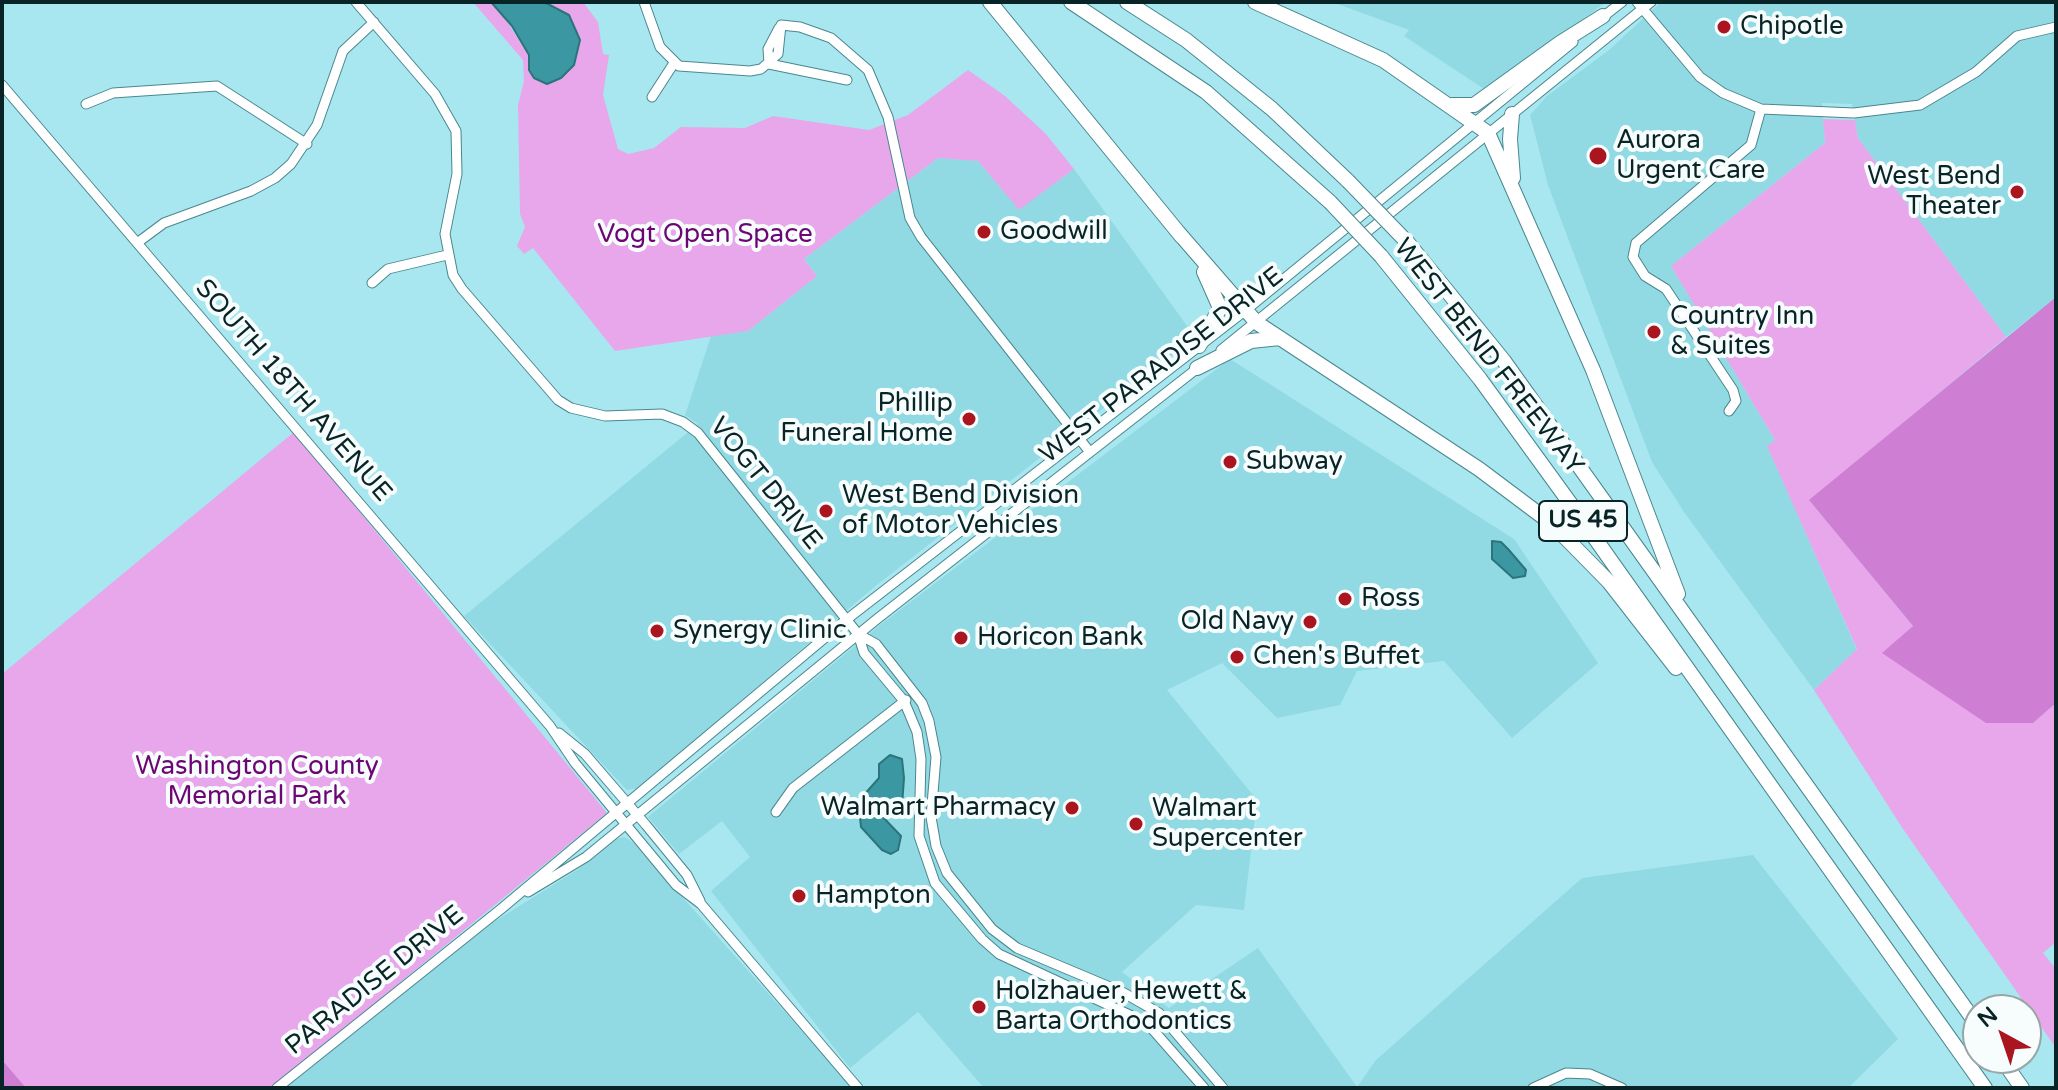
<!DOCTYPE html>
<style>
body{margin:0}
#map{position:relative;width:2058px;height:1090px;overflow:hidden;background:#a8e7ef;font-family:"Varela Round",sans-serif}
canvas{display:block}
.frame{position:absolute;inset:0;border:4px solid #092427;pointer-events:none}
.north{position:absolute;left:1962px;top:994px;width:80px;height:80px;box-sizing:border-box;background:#f7fdfd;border:2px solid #98a6a7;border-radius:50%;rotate:320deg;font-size:22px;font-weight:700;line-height:32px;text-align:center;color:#092427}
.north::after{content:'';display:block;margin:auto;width:28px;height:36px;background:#aa1520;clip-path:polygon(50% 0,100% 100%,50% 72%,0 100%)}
</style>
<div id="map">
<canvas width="2058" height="1090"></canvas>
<div class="frame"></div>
<div class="north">N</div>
</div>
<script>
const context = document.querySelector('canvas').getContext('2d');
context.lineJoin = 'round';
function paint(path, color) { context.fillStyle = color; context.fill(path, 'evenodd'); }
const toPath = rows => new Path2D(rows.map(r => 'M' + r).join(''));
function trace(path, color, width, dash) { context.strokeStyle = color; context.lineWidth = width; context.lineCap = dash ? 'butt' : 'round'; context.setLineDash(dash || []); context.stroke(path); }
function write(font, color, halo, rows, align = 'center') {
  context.font = font + ' "Varela Round",sans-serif'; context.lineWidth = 8; context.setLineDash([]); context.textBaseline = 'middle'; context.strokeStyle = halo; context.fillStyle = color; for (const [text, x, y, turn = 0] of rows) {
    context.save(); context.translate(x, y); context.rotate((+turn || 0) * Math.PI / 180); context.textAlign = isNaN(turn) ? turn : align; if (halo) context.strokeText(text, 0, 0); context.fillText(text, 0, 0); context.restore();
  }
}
paint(toPath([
 [1332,2,1606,2,1487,91,1404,36,1409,30],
 [1661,2,2056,2,2056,297,2006,337,1858,138,1852,104,1822,103,1825,143,1671,266,1775,440,1768,447,1857,650,1814,690,1684,512,1652,462,1548,185,1530,115,1547,96,1609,50],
 [938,158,978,161,1019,209,1074,169,1195,337,873,588,639,788,627,790,464,616,698,424,685,415,711,336,748,331,817,276,804,259],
 [1230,359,1514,539,1598,663,1512,738,1444,661,1357,671,1340,705,1277,718,1222,663,1167,690,1257,800,1244,910,1196,905,1122,972,1169,1008,1258,948,1357,1087,1376,1060,1582,878,1753,855,1898,1039,1848,1088,984,1088,918,1012,850,1068,711,891,750,857,722,821,679,854,648,817,880,625],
 [624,837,633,842,853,1088,286,1088,484,928,577,870,616,839]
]), '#92dae3');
paint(toPath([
 [473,2,491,2,499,9,529,56,529,70,534,78,547,84,556,12,544,2,583,2,598,22,603,54,609,55,603,95,618,149,628,154,654,148,681,127,745,128,773,116,869,130,908,115,968,70,1005,96,1046,134,1074,169,1019,210,978,161,938,158,804,259,817,276,748,331,615,351,533,248,524,254,517,246,525,227,520,214,518,105,524,81,523,60],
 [1823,119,1855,120,1858,138,2006,337,1810,501,1913,626,1883,653,2033,723,2056,703,2056,942,2043,953,2056,969,2056,1048,1903,829,1814,690,1857,649,1767,446,1775,440,1671,266,1825,143],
 [294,432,607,813,271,1088,2,1088,2,674]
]), '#e7a7ea');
paint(toPath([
 [2056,297,2056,703,2033,723,1986,723,1882,653,1913,626,1809,500],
 [2,1060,26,1088,2,1088]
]), '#ce7fd3');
const water = toPath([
 [491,2,544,2,569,15,580,40,574,65,561,78,547,84,534,78,529,70,529,55,512,26,491,2],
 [1492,541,1501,542,1508,549,1526,570,1525,576,1513,578,1492,559,1492,541],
 [890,755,902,759,904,778,902,806,896,810,882,807,878,812,901,836,898,850,891,854,882,850,861,827,859,808,863,796,879,778,879,764,890,755]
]);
paint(water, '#3b97a1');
trace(water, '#2c747c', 2);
const minor = toPath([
 [356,2,435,94,456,131,457,174,445,234,453,275,462,289,558,400,571,408,605,416,662,414,683,422,698,433,858,634,864,653,904,701,917,732,921,759,919,836,935,883,982,939,999,954,1147,1023,1204,1088],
 [644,2,660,47,679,66,750,71,761,69,778,54,781,25],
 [1637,2,1700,77,1723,93,1761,109,1854,113,1920,105,1976,72,2017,36,2056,27],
 [1599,20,1622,2],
 [781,25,800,27,831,38,868,70,888,117,910,218,921,237,1089,451],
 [769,64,847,80],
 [769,64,768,49,779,28],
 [2,85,550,726,575,763,676,885,701,904,858,1088],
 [652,97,674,63],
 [86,104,113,93,217,86,307,144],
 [137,243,164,223,251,191,275,178,291,164,317,125,343,51,374,22],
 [372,283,388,269,447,255],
 [1221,350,1651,2],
 [1729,411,1736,401,1733,390,1666,289,1645,276,1633,257,1636,243,1751,145,1761,109],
 [858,634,876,644,922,703,929,721,936,757,931,817,936,846,947,873,992,929,1017,948,1124,993,1159,1013,1223,1088],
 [559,733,585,754,646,825,687,875,700,901],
 [776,812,793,788,906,700],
 [528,892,586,857,877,619,1199,367],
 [277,1088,501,909,846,620,1246,310,1573,42],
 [1533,1088,1566,1073,1590,1074,1622,1088]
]);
const highway = toPath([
 [990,2,1182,237],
 [1071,2,1206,92,1330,202],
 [1127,2,1186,40,1272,109,1348,181],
 [1255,2,1383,60,1488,133,1593,370,1678,594],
 [1452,105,1474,105,1560,43,1603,16],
 [1512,114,1510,139,1513,178],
 [1178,232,1257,323,1479,469,1551,523,1609,582,1676,668],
 [1408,243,1504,361,1978,1026],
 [1381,256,1480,379,1570,503,1985,1088],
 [1199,346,1220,308,1204,272],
 [1197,368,1251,341,1280,338],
 [2001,1058,2022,1088]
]);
trace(minor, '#4a878e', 11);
trace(highway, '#4a878e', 16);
trace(minor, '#fff', 9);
trace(highway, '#fff', 14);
const highwayBridge = toPath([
 [1348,181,1408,243],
 [1330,202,1381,256]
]);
trace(highwayBridge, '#4a878e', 16, []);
trace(highwayBridge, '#fff', 14);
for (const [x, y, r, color] of [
 [1724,27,8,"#aa1520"],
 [1598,156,10,"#aa1520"],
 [2017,192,8,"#aa1520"],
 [984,232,8,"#aa1520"],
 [1654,332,8,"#aa1520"],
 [969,419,8,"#aa1520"],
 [1230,462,8,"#aa1520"],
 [826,511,8,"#aa1520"],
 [1345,599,8,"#aa1520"],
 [1310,622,8,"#aa1520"],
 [657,631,8,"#aa1520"],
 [961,638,8,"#aa1520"],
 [1237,657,8,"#aa1520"],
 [1072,808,8,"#aa1520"],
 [1136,824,8,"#aa1520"],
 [799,896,8,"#aa1520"],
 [979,1007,8,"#aa1520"]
]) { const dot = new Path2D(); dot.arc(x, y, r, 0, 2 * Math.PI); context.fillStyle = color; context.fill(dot); trace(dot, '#f7fdfd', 3); }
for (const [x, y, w] of [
 [1583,521,88]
]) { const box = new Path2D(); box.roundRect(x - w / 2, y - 20, w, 40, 6); context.fillStyle = '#f7fdfd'; context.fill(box); trace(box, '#092427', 2); }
write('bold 24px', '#092427', null, [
 ["US 45",1583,521]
]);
write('26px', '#092427', '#f7fdfd', [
 ["Chipotle",1740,27],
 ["Aurora",1616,141],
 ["Urgent Care",1616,171],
 ["West Bend",2001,177,"right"],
 ["Theater",2001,207,"right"],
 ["Goodwill",1000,232],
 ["Country Inn",1670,317],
 ["& Suites",1670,347],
 ["Phillip",953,404,"right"],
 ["Funeral Home",953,434,"right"],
 ["Subway",1246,462],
 ["West Bend Division",842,496],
 ["of Motor Vehicles",842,526],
 ["Ross",1361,599],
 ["Old Navy",1294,622,"right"],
 ["Synergy Clinic",673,631],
 ["Horicon Bank",977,638],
 ["Chen's Buffet",1253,657],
 ["Walmart Pharmacy",1056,808,"right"],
 ["Walmart",1152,809],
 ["Supercenter",1152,839],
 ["Hampton",815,896],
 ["Holzhauer, Hewett &",995,992],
 ["Barta Orthodontics",995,1022]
], 'left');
write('26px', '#6d0574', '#f7fdfd', [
 ["Vogt Open Space",705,235],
 ["Washington County",257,767],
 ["Memorial Park",257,797]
]);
write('26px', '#092427', '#f7fdfd', [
 ["WEST BEND FREEWAY",1488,357,52],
 ["WEST PARADISE DRIVE",1162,366,-38],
 ["SOUTH 18TH AVENUE",293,391,49],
 ["VOGT DRIVE",765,484,51],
 ["PARADISE DRIVE",375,981,-39]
]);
</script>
